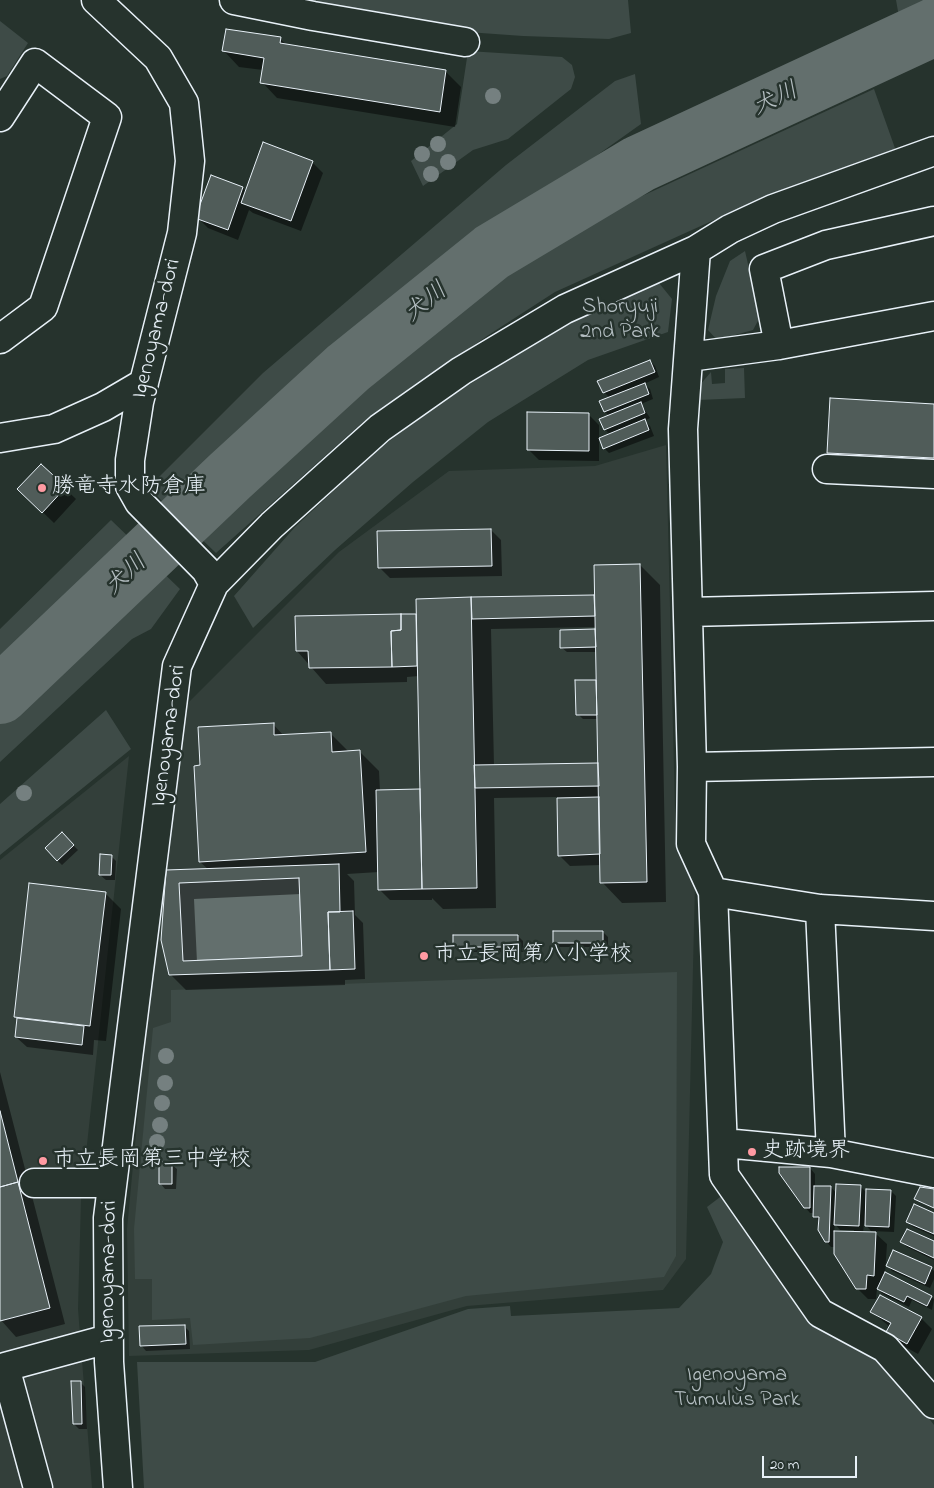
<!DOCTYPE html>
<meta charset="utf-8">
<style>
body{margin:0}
#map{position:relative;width:934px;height:1488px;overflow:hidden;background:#26332d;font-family:"Indie Flower",sans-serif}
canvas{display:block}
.scale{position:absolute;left:762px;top:1456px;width:95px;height:22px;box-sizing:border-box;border:2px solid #e8f1f8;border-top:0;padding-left:6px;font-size:15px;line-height:18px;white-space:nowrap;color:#e8f1f8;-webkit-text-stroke:4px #26332d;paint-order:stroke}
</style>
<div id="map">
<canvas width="934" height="1488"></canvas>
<div class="scale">20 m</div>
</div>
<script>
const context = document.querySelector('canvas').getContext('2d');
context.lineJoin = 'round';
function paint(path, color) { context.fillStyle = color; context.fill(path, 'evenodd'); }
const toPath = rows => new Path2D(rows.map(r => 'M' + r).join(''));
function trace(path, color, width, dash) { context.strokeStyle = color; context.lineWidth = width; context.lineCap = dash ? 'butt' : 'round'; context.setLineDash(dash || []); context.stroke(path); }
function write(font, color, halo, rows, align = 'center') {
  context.font = font + ' "Indie Flower","Klee One",sans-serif'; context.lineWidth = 5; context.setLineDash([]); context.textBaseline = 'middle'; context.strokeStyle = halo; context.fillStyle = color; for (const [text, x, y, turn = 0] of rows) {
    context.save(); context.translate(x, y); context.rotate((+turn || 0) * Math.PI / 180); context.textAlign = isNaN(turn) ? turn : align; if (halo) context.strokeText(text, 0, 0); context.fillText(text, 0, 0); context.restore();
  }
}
paint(toPath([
 [666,445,676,850,695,884,686,1259,663,1290,467,1306,309,1350,129,1356,127,1229,146,1028,187,704,339,552,449,471,595,466],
 [129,756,81,1200,78,1309,92,1488,0,1488,0,860]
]), '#333f3a');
paint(toPath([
 [291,0,628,0,631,33,609,39,523,36,467,32],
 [896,0,934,0,934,4,899,17],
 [0,21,28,43,7,76,0,79],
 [468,51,562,57,572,65,575,77,571,89,508,139,473,150,423,186,411,161,457,124],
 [635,74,641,124,478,240,304,388,171,511,149,487,263,373,506,165,615,81],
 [874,89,896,151,756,201,555,292,490,334,362,423,216,553,191,529,281,447,472,300,575,227],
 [745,251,760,317,753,330,717,340,708,330,716,296,730,261],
 [659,283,672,299,668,332,588,360,488,422,413,482,335,550,253,628,234,596,295,527,375,452,434,407,605,298],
 [744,368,745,398,698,400,698,387,711,372,712,384,725,383,725,369],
 [111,520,137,545,0,677,0,629],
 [152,562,180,589,151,629,132,639,0,762,0,719,106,616],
 [106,710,131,749,0,855,0,804],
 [677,972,676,1256,664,1277,466,1296,310,1338,193,1345,190,1318,152,1320,152,1279,135,1279,134,1229,153,1028,171,1022,171,990],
 [728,1191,816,1328,880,1354,934,1425,934,1488,144,1488,137,1362,315,1362,468,1309,510,1306,511,1316,679,1308,711,1274,723,1242,707,1207]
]), '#3e4b47');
const water = toPath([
 [299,878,302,956,183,961,179,883,299,878]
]);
paint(water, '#636f6d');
trace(water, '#98a3a5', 1);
paint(toPath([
 [280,39,287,45,445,71,461,87,455,127,277,98,262,82,263,70,239,67,224,51],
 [312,162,323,173,301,231,253,213,249,210,238,240,208,228,197,217,212,176,243,188,246,192],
 [650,361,655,366,659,377,644,384,650,389,653,399,641,404,650,418,644,421,650,426,654,436,609,453,604,448,610,435,605,429,610,416,605,412,610,398,604,392],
 [934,405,934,472,844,468,828,452],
 [588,414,599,425,599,461,539,460,528,449],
 [41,466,76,499,54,523,19,489],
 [491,530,501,540,502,576,390,578,379,567],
 [640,565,660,585,666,902,622,903,602,882,601,865,570,866,559,855,558,797,494,798,496,908,443,909,432,898,432,900,390,900,379,889,379,872,347,874,354,881,355,915,363,923,365,979,345,980,345,985,186,990,171,975,168,871,209,870,200,862,201,766,273,724,284,736,330,733,349,752,359,751,379,771,380,791,421,790,419,676,407,677,407,682,326,684,297,651,416,615,418,617,471,599,594,596,596,598],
 [596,627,596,631,561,631,561,647,567,652,597,652,597,683,596,681,578,714,583,719,598,719,599,766,494,766,491,629],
 [301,894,304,957,197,962,194,899],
 [62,834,78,850,62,865,57,860],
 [111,856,116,861,115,880,106,880,100,875],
 [105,893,121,909,106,1041,94,1040,93,1055,27,1047,16,1037,18,1019,16,1017],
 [603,932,608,937,608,947,559,947,554,942],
 [518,936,523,941,523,952,460,952,455,947],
 [0,1072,65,1324,16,1337,0,1319],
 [171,1164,177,1169,176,1189,165,1189,160,1183],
 [810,1168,815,1174,815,1187,831,1187,837,1194,860,1186,867,1193,891,1191,896,1196,894,1232,871,1231,864,1223,863,1233,876,1234,887,1244,885,1274,931,1297,934,1299,932,1310,912,1300,909,1307,883,1294,877,1288,876,1299,868,1299,857,1288,835,1247,831,1247,826,1241,815,1213,810,1213,805,1207],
 [835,1224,840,1230,854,1230,854,1233,834,1232],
 [934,1214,934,1236,913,1227,908,1222],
 [902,1242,934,1243,934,1260,907,1247],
 [887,1265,931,1268,934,1271,934,1279,930,1288,892,1271],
 [872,1312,921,1318,932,1329,918,1354,898,1343,887,1332,890,1327],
 [184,1326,189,1331,190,1349,146,1351,141,1345],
 [80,1382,85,1387,87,1429,79,1429,74,1424]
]), '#0007');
trace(toPath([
 [0,695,230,476,348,368,492,252,639,164,934,27]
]), '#636f6d', 58);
const building = toPath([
 [226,29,281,37,280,43,446,70,440,112,260,83,264,58,222,51,226,29],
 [263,142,313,161,291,221,241,203,263,142],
 [211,175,243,187,228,230,195,218,211,175],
 [650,360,655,372,603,393,597,381,650,360],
 [645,383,649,394,604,412,599,401,645,383],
 [830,398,934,404,934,458,827,453,830,398],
 [641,402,645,413,604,430,599,419,641,402],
 [527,412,589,413,589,451,527,450,527,412],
 [645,419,649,430,603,449,599,438,645,419],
 [41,464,66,487,42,513,17,489,41,464],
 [491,529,492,566,378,568,377,531,491,529],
 [640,564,647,882,600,883,594,565,640,564],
 [594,595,595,616,472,619,471,597,594,595],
 [471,597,477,888,422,889,416,599,471,597],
 [401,614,416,614,417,666,392,667,391,631,401,630,401,614],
 [401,614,401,630,391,631,392,667,309,668,308,651,296,651,295,616,401,614],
 [595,629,596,647,560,648,560,630,595,629],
 [575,680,596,680,597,715,576,715,575,680],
 [274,723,274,735,331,732,332,752,360,750,366,852,199,862,194,766,200,765,198,727,274,723],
 [598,763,599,786,475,788,474,765,598,763],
 [420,789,422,889,378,890,376,790,420,789],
 [599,797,600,854,558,856,557,798,599,797],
 [62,832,74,845,57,861,45,848,62,832],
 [100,854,112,855,111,875,99,875,100,854],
 [339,864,340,912,328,912,330,970,169,975,161,940,166,870,339,864],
 [299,878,302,956,183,961,179,883,299,878],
 [29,883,106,892,90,1026,14,1017,29,883],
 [353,911,355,969,330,970,328,912,353,911],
 [553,931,603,931,603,943,553,943,553,931],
 [453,935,518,935,518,947,453,947,453,935],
 [17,1018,84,1026,82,1045,15,1037,17,1018],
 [0,1111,18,1182,0,1187,0,1111],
 [159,1162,172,1162,172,1184,159,1184,159,1162],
 [779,1167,810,1167,810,1208,804,1208,779,1173,779,1167],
 [18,1182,50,1308,0,1321,0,1187,18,1182],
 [836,1184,861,1185,859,1226,834,1225,836,1184],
 [814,1186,831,1186,829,1242,825,1242,818,1230,819,1217,813,1217,814,1186],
 [920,1187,934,1189,934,1208,914,1199,920,1187],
 [866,1189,891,1190,889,1227,865,1226,866,1189],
 [914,1204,934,1213,934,1234,906,1222,914,1204],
 [907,1229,934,1241,934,1258,900,1242,907,1229],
 [834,1231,876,1232,874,1276,867,1275,866,1289,856,1289,834,1254,834,1231],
 [893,1250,932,1267,925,1284,886,1266,893,1250],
 [885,1272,932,1296,927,1306,907,1296,904,1302,877,1289,885,1272],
 [880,1295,922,1317,907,1344,886,1332,891,1323,870,1312,880,1295],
 [185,1325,186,1344,140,1346,139,1326,185,1325],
 [71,1381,81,1381,82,1424,73,1424,71,1381]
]);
paint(building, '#505c59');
trace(building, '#e8f1f8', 1);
const minor = toPath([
 [96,0,158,58,184,103,190,161,182,233,139,402,130,460,130,486,139,502,206,570,214,584],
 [234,0,313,16,465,42],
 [0,117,35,63,107,117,43,307,0,339],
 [696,250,683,429,692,767,691,844,713,892,724,1175,820,1313,885,1348,934,1404],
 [779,345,934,316],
 [689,357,779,345,764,269,826,245,934,221],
 [0,438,54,429,103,407,144,383],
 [827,469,934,474],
 [688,612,934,606],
 [692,767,934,762],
 [713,892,820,909,934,916],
 [820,909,831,1153],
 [724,1143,831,1153,934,1173],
 [34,1183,112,1183],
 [38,1488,5,1367,108,1339],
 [118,1488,109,1362,108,1218,177,666,214,584,272,525,380,428,461,371,565,309,696,250,730,229,773,209,934,151]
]);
trace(minor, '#e8f1f8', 31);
trace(minor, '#26332d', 28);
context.fillStyle = '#758080';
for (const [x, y] of [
 [493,96],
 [438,144],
 [422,154],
 [448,162],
 [431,174],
 [24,793],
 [166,1056],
 [165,1083],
 [162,1103],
 [160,1125],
 [157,1142]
]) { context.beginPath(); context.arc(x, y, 8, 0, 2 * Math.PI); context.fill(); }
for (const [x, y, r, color] of [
 [42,488,5,"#ff9aa2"],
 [424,956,5,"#ff9aa2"],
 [752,1152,5,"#ff9aa2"],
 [43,1161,5,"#ff9aa2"]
]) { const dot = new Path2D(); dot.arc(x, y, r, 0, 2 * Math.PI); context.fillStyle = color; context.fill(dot); trace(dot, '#26332d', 2); }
write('22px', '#b5bfc3', '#26332d', [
 ["Shoryuji",620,308],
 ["2nd Park",620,333],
 ["Igenoyama",737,1376],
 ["Tumulus Park",737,1401]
]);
write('22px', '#e8f1f8', '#26332d', [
 ["Igenoyama-dori",158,329,-76],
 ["Igenoyama-dori",170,736,-82],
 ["Igenoyama-dori",110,1272,-89]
]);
write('22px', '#e8f1f8', '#26332d', [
 ["勝竜寺水防倉庫",52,488],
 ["市立長岡第八小学校",434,956],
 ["史跡境界",762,1152],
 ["市立長岡第三中学校",53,1161]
], 'left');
write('italic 24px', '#b3bdc0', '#26332d', [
 ["犬川",776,101,-25],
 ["犬川",427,304,-39],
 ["犬川",127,576,-43]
]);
</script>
